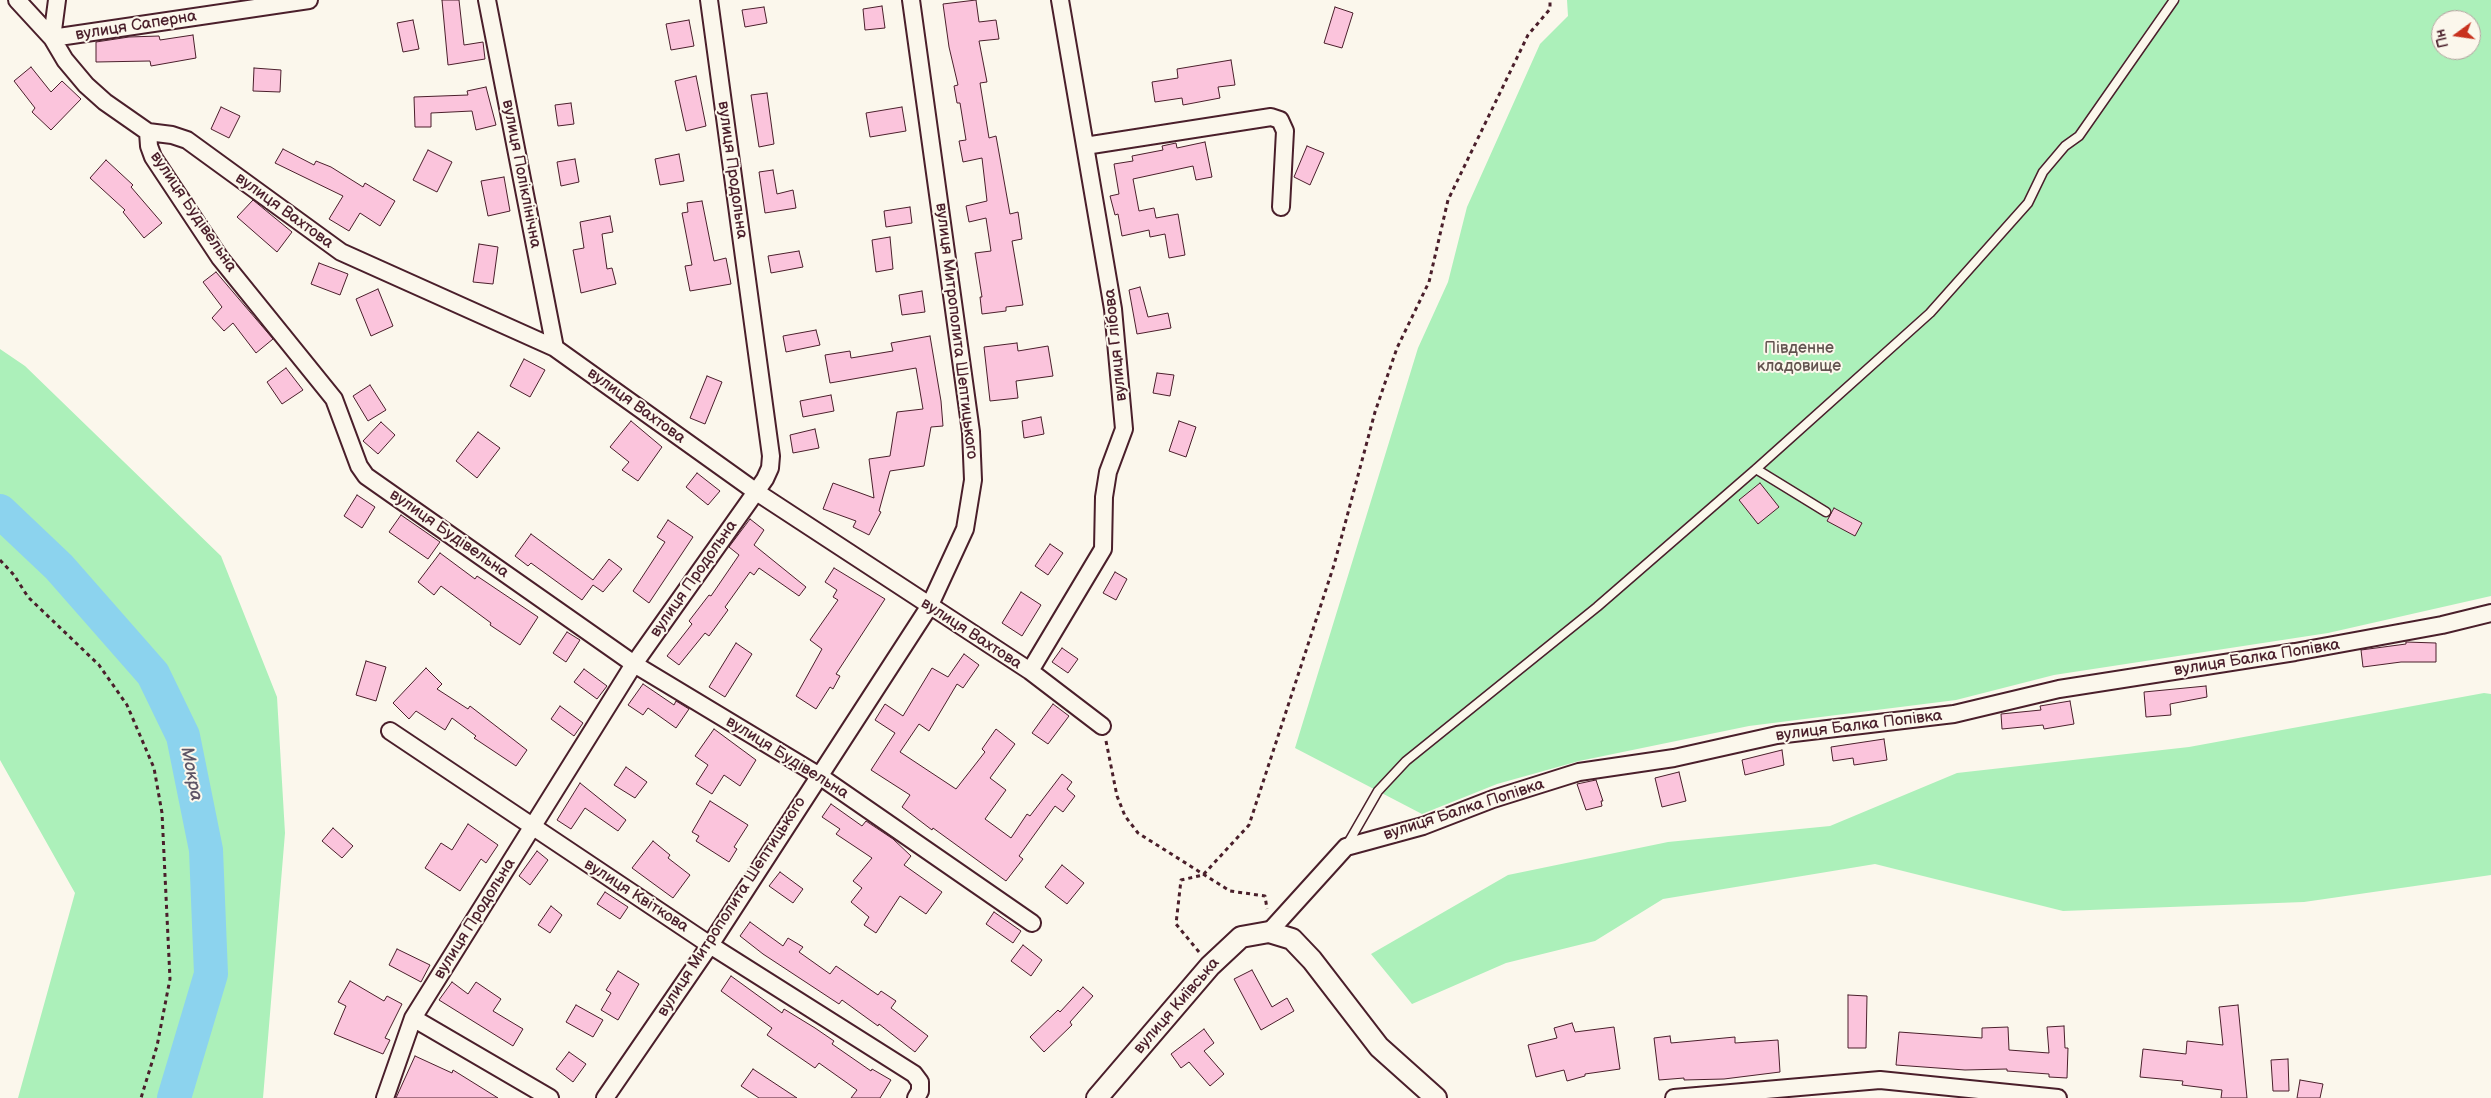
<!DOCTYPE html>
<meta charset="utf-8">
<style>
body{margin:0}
#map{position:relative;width:2491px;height:1098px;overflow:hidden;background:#fbf7ec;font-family:"Balsamiq Sans",sans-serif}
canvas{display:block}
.north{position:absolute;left:2431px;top:10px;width:50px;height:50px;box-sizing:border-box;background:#fbf7ec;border:1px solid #b4a19f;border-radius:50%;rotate:256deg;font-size:14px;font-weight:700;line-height:20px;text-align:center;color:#4a1f2b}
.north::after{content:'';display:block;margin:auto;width:18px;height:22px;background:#c8321e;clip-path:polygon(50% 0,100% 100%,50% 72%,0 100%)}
</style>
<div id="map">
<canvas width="2491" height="1098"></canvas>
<div class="north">Пн</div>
</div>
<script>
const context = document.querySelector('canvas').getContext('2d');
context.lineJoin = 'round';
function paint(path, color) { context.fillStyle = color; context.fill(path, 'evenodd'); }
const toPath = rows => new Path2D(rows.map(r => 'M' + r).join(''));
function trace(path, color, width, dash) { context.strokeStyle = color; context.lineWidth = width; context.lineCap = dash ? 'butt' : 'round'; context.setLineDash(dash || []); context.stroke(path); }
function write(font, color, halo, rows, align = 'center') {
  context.font = font + ' "Balsamiq Sans",sans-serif'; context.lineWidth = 4; context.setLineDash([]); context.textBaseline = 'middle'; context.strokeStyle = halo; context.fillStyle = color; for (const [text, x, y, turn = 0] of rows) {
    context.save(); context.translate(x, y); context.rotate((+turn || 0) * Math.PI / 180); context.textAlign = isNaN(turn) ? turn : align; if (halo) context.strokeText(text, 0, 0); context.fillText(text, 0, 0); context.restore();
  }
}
paint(toPath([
 [1567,0,2491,0,2491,596,2328,633,2054,675,1956,700,1749,726,1579,761,1497,784,1422,814,1295,748,1418,348,1448,282,1467,207,1540,44,1568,16],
 [2441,20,2471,20,2471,50,2441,50],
 [0,349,25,366,221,556,277,697,285,833,263,1098,18,1098,75,893,0,760],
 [2484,693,2491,694,2491,875,2304,902,2063,911,1875,864,1663,899,1595,941,1506,963,1412,1004,1371,954,1508,875,1668,842,1830,826,1957,773,2189,747]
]), '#acf0ba');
trace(toPath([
 [0,511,59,567,153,674,183,736,206,850,211,974,174,1098]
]), '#8cd3ee', 34);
const building = toPath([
 [442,0,459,0,464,45,483,42,485,59,448,65,442,0],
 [976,0,979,22,996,20,999,39,979,41,987,82,980,83,989,138,996,136,1010,214,1018,212,1022,239,1012,241,1023,305,1006,307,1006,311,982,314,980,297,982,297,975,253,991,251,986,218,969,222,966,206,987,201,982,158,963,162,959,141,966,140,960,103,957,103,954,86,958,85,949,47,943,4,976,0],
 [882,6,885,28,865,30,863,9,882,6],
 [764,7,767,23,745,27,742,10,764,7],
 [1335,7,1353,13,1342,48,1324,43,1335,7],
 [413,20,419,49,403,52,397,23,413,20],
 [689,20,694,46,671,50,666,24,689,20],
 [193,35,196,58,151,66,150,61,96,62,96,42,129,37,159,36,160,40,193,35],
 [1231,60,1235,85,1218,87,1220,98,1183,105,1182,98,1155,102,1152,82,1178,78,1177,69,1231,60],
 [31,67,51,92,62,81,81,99,51,130,32,112,35,108,14,81,31,67],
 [254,68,281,70,280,92,253,91,254,68],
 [696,76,706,126,686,131,675,81,696,76],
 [486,87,496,125,476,130,472,111,431,113,431,127,415,127,414,97,468,95,467,91,486,87],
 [767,93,774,144,759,147,751,95,767,93],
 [571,103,574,124,558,126,555,105,571,103],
 [221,107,240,116,229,138,211,129,221,107],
 [902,107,906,131,870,137,866,113,902,107],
 [1205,142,1212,177,1196,180,1193,166,1133,179,1139,211,1154,208,1156,218,1178,214,1185,255,1169,258,1165,234,1150,237,1149,230,1122,236,1118,214,1115,215,1110,196,1119,194,1114,164,1133,161,1132,156,1163,150,1162,146,1176,143,1177,148,1205,142],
 [1307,146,1324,153,1310,185,1294,177,1307,146],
 [283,149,314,165,316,161,331,167,363,187,365,183,395,201,380,226,360,213,349,231,329,219,343,196,275,163,283,149],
 [428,150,452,162,437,192,413,180,428,150],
 [679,154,684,181,660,185,655,159,679,154],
 [575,159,579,182,561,186,557,162,575,159],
 [106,160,133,185,131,187,162,223,144,238,123,212,125,210,90,178,106,160],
 [773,170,777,194,793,190,796,208,765,213,759,172,773,170],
 [504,177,510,211,488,216,481,181,504,177],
 [253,200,292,232,277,252,237,217,253,200],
 [702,201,714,261,726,258,731,284,690,291,685,266,692,265,682,213,688,212,687,203,702,201],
 [910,207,912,223,886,227,884,211,910,207],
 [610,216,613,232,602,234,607,269,612,268,616,284,581,293,573,250,584,248,580,222,610,216],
 [890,237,893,269,876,272,872,240,890,237],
 [479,244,498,247,493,284,473,282,479,244],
 [799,251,803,267,771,273,768,256,799,251],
 [319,263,348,274,340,295,311,284,319,263],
 [216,272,273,339,256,353,233,323,224,331,212,318,222,307,203,282,216,272],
 [1140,287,1148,317,1168,313,1171,328,1137,334,1129,290,1140,287],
 [378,289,393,326,371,336,356,299,378,289],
 [922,291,925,312,902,315,899,295,922,291],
 [816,330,820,345,786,352,783,336,816,330],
 [930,336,941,401,943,426,931,427,924,466,890,471,879,511,881,512,869,535,853,527,856,521,823,509,833,483,874,498,869,459,890,456,897,412,923,409,916,368,830,383,825,355,850,351,851,358,893,351,891,343,930,336],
 [1017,343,1018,351,1048,346,1053,376,1016,381,1018,398,990,401,984,347,1017,343],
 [524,359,545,370,530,397,510,386,524,359],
 [286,368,303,390,282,404,267,382,286,368],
 [1157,373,1174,375,1170,396,1153,393,1157,373],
 [707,376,722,382,705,424,690,418,707,376],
 [370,385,386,410,368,421,353,396,370,385],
 [831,395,834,411,803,417,800,401,831,395],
 [1041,417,1044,434,1024,438,1022,421,1041,417],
 [631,421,662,447,638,481,622,470,629,462,610,447,631,421],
 [1179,421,1196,427,1186,457,1169,451,1179,421],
 [381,422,395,435,378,454,363,441,381,422],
 [815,429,819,448,793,453,790,435,815,429],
 [478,432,500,448,477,478,456,461,478,432],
 [697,473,720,491,708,505,686,487,697,473],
 [1760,483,1779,507,1758,524,1739,500,1760,483],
 [357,495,375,507,362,528,344,516,357,495],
 [1834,508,1862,523,1855,536,1827,521,1834,508],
 [401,515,440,542,428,559,389,532,401,515],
 [750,519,764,530,754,545,806,587,799,596,759,568,754,575,750,572,725,607,728,610,709,636,705,633,679,665,667,656,692,624,689,621,709,595,711,596,739,555,729,547,750,519],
 [668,520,693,537,649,603,633,591,665,542,657,537,668,520],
 [531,534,593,580,609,559,622,569,603,592,593,585,582,600,531,563,528,566,515,556,531,534],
 [1050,544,1063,553,1048,575,1035,566,1050,544],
 [440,553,475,579,477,576,538,617,520,645,490,625,491,623,441,586,434,595,418,582,440,553],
 [834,568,885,599,836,674,840,676,833,689,830,687,816,709,796,696,822,649,810,640,838,600,833,597,837,590,825,582,834,568],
 [1115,572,1127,579,1116,600,1103,593,1115,572],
 [1021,592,1041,605,1022,636,1002,623,1021,592],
 [567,632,580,640,566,662,553,653,567,632],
 [2406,642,2436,643,2436,662,2401,662,2363,667,2361,650,2406,644,2406,642],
 [736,643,752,654,725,697,709,687,736,643],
 [1062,648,1078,659,1068,673,1052,662,1062,648],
 [964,654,979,665,963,688,957,684,929,731,919,724,900,752,956,789,985,752,982,749,996,729,1015,744,990,778,1006,790,985,819,1011,838,1027,814,1030,816,1062,774,1072,782,1067,789,1075,796,1063,812,1055,806,1019,856,1023,859,1006,881,933,828,932,830,902,807,910,795,871,770,895,733,875,720,885,704,903,716,932,668,948,677,964,654],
 [366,661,386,667,376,701,356,695,366,661],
 [426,668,442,684,437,689,468,709,470,706,527,750,516,766,474,738,476,736,452,718,445,730,416,711,409,719,393,703,426,668],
 [584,669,607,686,597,699,574,682,584,669],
 [643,684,674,705,676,701,689,709,676,728,648,708,643,715,628,705,643,684],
 [2206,686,2207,697,2170,704,2171,715,2146,717,2144,692,2206,686],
 [2070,701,2074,724,2044,729,2043,725,2002,729,2001,714,2041,710,2040,706,2070,701],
 [1053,704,1069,716,1048,744,1032,733,1053,704],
 [560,706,583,723,574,736,551,719,560,706],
 [714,729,756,760,740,786,724,775,712,794,696,784,708,765,695,756,714,729],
 [1884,739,1887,760,1854,765,1853,758,1833,761,1831,747,1884,739],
 [1782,750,1784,765,1745,775,1742,760,1782,750],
 [626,767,647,782,635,798,614,785,626,767],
 [1679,772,1686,801,1662,807,1655,778,1679,772],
 [1596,780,1603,801,1601,801,1602,806,1586,810,1577,784,1596,780],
 [580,783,626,820,618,831,585,808,571,829,557,820,580,783],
 [710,801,748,825,734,847,737,849,729,862,696,841,699,836,692,832,710,801],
 [831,804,862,826,866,821,893,839,911,856,904,865,942,892,926,914,900,896,876,933,864,925,869,917,851,902,862,888,853,881,872,858,836,834,840,829,822,817,831,804],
 [468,824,498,845,486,863,481,859,460,891,425,868,441,843,452,850,468,824],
 [333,828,353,846,342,858,322,841,333,828],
 [653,841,670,855,668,858,690,875,673,898,632,868,653,841],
 [537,851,548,860,530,885,519,876,537,851],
 [1062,865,1084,883,1067,904,1045,887,1062,865],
 [780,872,803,889,793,903,769,886,780,872],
 [605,892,628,907,620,919,597,904,605,892],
 [551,906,562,915,550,933,538,925,551,906],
 [994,912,1021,931,1013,943,986,924,994,912],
 [750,922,783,946,788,938,803,947,799,952,830,974,836,966,878,995,881,991,896,1001,891,1008,928,1036,915,1052,879,1024,878,1026,842,1000,839,1004,763,954,740,936,750,922],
 [1023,945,1042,960,1031,976,1011,961,1023,945],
 [397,949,430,965,421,982,389,965,397,949],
 [1252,970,1272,1007,1287,998,1294,1011,1261,1030,1234,979,1252,970],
 [618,971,639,984,618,1020,601,1010,611,993,606,990,618,971],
 [731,976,782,1013,784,1009,815,1028,834,1041,832,1044,871,1071,872,1069,891,1080,880,1098,851,1098,857,1090,819,1063,815,1068,767,1035,772,1028,721,991,731,976],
 [350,981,384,1001,387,996,402,1004,385,1038,390,1040,383,1054,334,1034,346,1006,338,1002,350,981],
 [452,982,468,994,476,982,501,999,493,1011,523,1029,513,1046,439,1000,452,982],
 [1083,987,1093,996,1070,1022,1072,1025,1044,1052,1030,1037,1058,1010,1060,1012,1083,987],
 [1848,995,1867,996,1866,1048,1848,1048,1848,995],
 [576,1005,603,1020,593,1037,566,1022,576,1005],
 [2238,1005,2247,1098,2221,1098,2222,1090,2182,1085,2183,1081,2140,1077,2143,1049,2186,1054,2187,1041,2223,1045,2219,1007,2238,1005],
 [1572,1023,1575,1032,1614,1027,1620,1069,1585,1074,1585,1076,1567,1081,1564,1070,1536,1077,1528,1045,1557,1038,1554,1028,1572,1023],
 [2064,1026,2065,1048,2068,1048,2067,1078,2049,1077,2049,1074,2007,1071,2007,1069,1965,1070,1896,1065,1899,1032,1982,1038,1982,1028,2008,1027,2009,1050,2049,1053,2047,1027,2064,1026],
 [1204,1029,1214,1043,1204,1051,1224,1074,1210,1086,1189,1062,1181,1068,1171,1054,1204,1029],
 [1670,1036,1671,1043,1735,1037,1735,1043,1778,1040,1780,1072,1724,1079,1684,1080,1684,1078,1659,1080,1654,1038,1670,1036],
 [569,1052,586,1064,573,1082,556,1069,569,1052],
 [415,1056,452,1073,453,1070,498,1098,396,1098,415,1056],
 [2288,1059,2289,1091,2273,1091,2271,1060,2288,1059],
 [753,1069,797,1098,759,1098,741,1086,753,1069],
 [2300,1080,2323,1084,2320,1098,2297,1098,2300,1080]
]);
paint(building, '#fbc4dc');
trace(building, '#4a1f2b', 1);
const service = toPath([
 [1756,469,1826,512],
 [1347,845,1378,791,1406,761,1597,607,1756,469,1930,313,2028,203,2043,172,2065,146,2079,136,2174,0]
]);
const minor = toPath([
 [17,0,52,38,65,60,86,85,105,102,148,132,149,146,153,157,220,258,334,399,359,466,366,476,634,664,818,775,1032,923],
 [57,0,52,38,309,0],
 [487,0,555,348],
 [148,132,172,135,187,140,341,252,555,348,755,491,1030,671,1102,726],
 [1085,146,1271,117,1280,120,1285,131,1281,207],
 [1030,671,1103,549,1104,497,1108,472,1124,429,1113,309,1060,0],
 [390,731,710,945,914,1074,920,1082,920,1091,916,1098],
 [1269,932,1346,847,1423,826,1493,799,1579,772,1674,758,1777,735,1954,714,2059,689,2295,652,2442,625,2491,613],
 [413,1018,550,1098],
 [385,1098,413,1018,634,664,765,479,770,468,771,456,709,0],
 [605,1098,710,945,929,607,965,529,973,480,971,432,911,0],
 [1674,1098,1880,1080,2058,1098]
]);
const tertiary = toPath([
 [1097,1098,1210,966,1241,937,1269,932,1292,939,1312,960,1379,1047,1436,1098]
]);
trace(service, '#4a1f2b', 11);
trace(minor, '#4a1f2b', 20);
trace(tertiary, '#4a1f2b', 24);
trace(toPath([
 [0,560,14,575,28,597,99,665,127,705,154,768,162,813,170,979,157,1046,141,1098],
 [1106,741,1117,796,1125,816,1138,833,1230,891,1265,896,1267,909],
 [1199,952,1176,924,1181,880,1203,875,1249,825,1334,565,1375,412,1397,348,1429,282,1448,200,1528,35,1550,9,1550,0]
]), '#4a1f2b', 3, [4, 4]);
trace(service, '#fbf7ec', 8);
trace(minor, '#fbf7ec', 16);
trace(tertiary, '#fbf7ec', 20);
write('16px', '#4a1f2b', '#fbf7ec', [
 ["вулиця Саперна",136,26,-9],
 ["вулиця Продольна",732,170,82],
 ["вулиця Поліклінічна",521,174,79],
 ["вулиця Вахтова",284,211,36],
 ["вулиця Будівельна",193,212,56],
 ["вулиця Митрополита Шептицького",956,331,83],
 ["вулиця Глібова",1116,345,-96],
 ["вулиця Вахтова",636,406,36],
 ["вулиця Будівельна",449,534,35],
 ["вулиця Продольна",694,579,-55],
 ["вулиця Вахтова",971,634,33],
 ["вулиця Балка Попівка",2257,658,-9],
 ["вулиця Балка Попівка",1859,726,-7],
 ["вулиця Будівельна",787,758,32],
 ["вулиця Балка Попівка",1464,810,-18],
 ["вулиця Квіткова",636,896,33],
 ["вулиця Митрополита Шептицького",732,907,-57],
 ["вулиця Продольна",475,919,-58],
 ["вулиця Київська",1177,1006,-49]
]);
write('16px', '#62534f', '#fbf7ec', [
 ["Південне",1799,349],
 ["кладовище",1799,367]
]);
write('italic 18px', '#5e5566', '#fbf7ec', [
 ["Мокра",191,774,79]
]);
</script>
